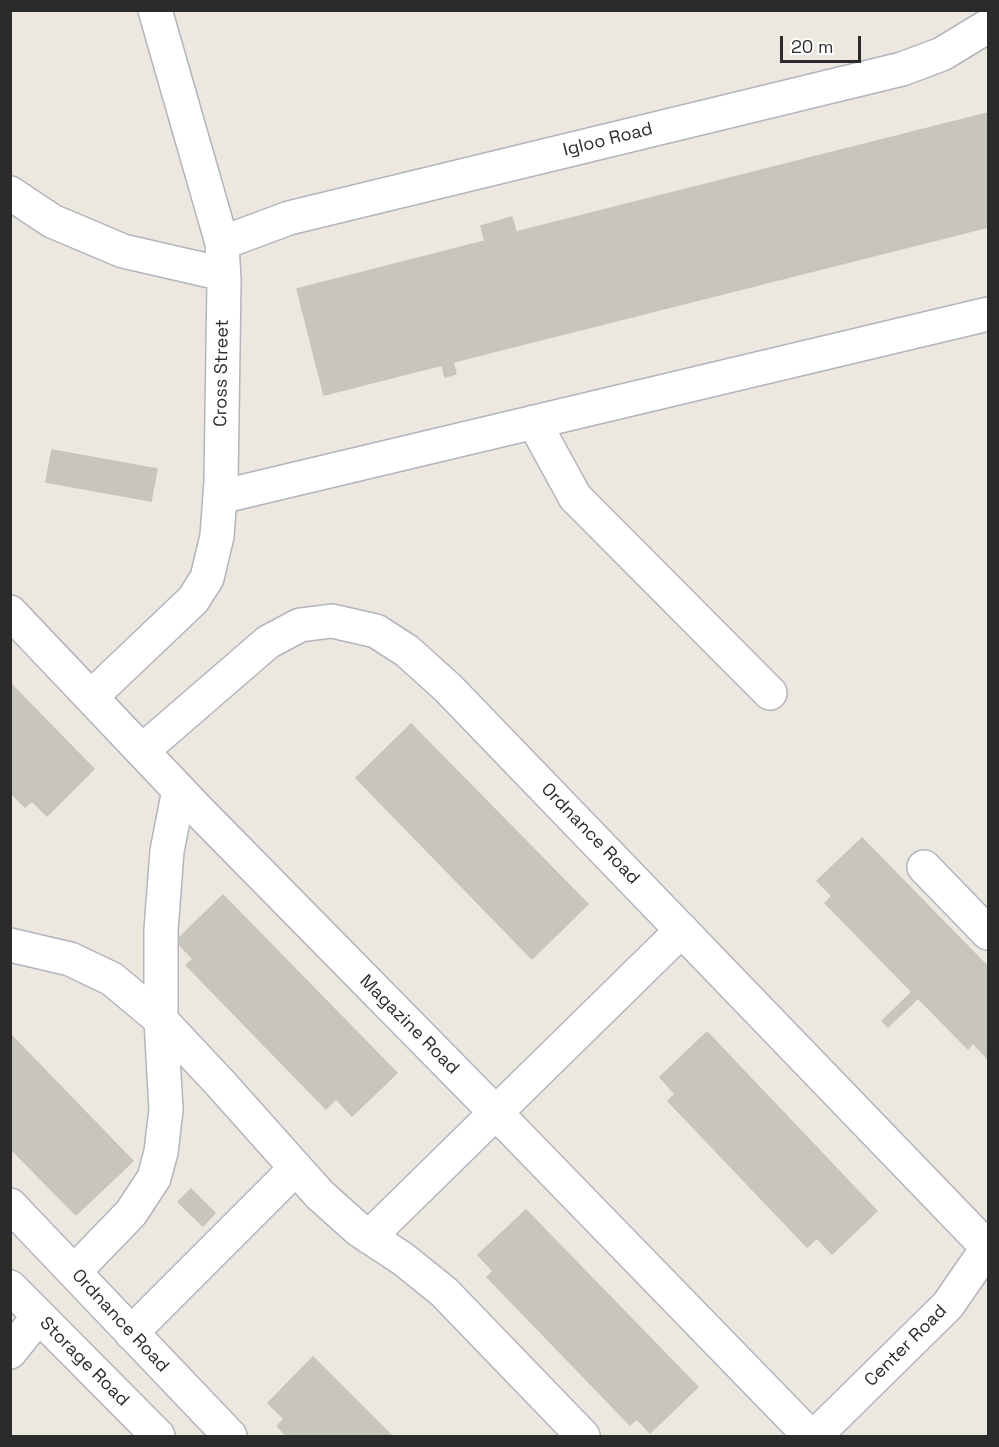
<!DOCTYPE html>
<style>
body{margin:0}
#map{position:relative;width:999px;height:1447px;overflow:hidden;background:#ece8df;font-family:"Space Grotesk",sans-serif}
canvas{display:block}
.frame{position:absolute;inset:0;border:12px solid #2b2b2b;pointer-events:none}
.scale{position:absolute;left:780px;top:36px;width:81px;height:27px;box-sizing:border-box;border:3px solid #2b2b2b;border-top:0;padding-left:8px;font-size:18px;line-height:21px;white-space:nowrap;color:#2b2b2b;-webkit-text-stroke:4px #fff;paint-order:stroke}
</style>
<div id="map">
<canvas width="999" height="1447"></canvas>
<div class="frame"></div>
<div class="scale">20 m</div>
</div>
<script>
const context = document.querySelector('canvas').getContext('2d');
context.lineJoin = 'round';
function paint(path, color) { context.fillStyle = color; context.fill(path, 'evenodd'); }
const toPath = rows => new Path2D(rows.map(r => 'M' + r).join(''));
function trace(path, color, width, dash) { context.strokeStyle = color; context.lineWidth = width; context.lineCap = dash ? 'butt' : 'round'; context.setLineDash(dash || []); context.stroke(path); }
function write(font, color, halo, rows, align = 'center') {
  context.font = font + ' "Space Grotesk",sans-serif'; context.lineWidth = 6; context.setLineDash([]); context.textBaseline = 'middle'; context.strokeStyle = halo; context.fillStyle = color; for (const [text, x, y, turn = 0] of rows) {
    context.save(); context.translate(x, y); context.rotate((+turn || 0) * Math.PI / 180); context.textAlign = isNaN(turn) ? turn : align; if (halo) context.strokeText(text, 0, 0); context.fillText(text, 0, 0); context.restore();
  }
}
const building = toPath([
 [988,113,988,227,453,362,456,374,445,377,442,365,324,395,297,289,485,241,481,226,512,217,516,232,988,113],
 [52,450,157,469,151,501,46,482,52,450],
 [10,683,94,769,47,816,32,801,25,807,10,792,10,683],
 [411,724,588,904,532,959,356,778,411,724],
 [862,838,988,967,988,1059,973,1043,968,1049,918,998,888,1027,882,1021,912,992,825,903,832,896,817,881,862,838],
 [223,895,397,1073,352,1116,336,1099,326,1109,186,965,193,959,176,941,223,895],
 [707,1032,877,1211,832,1254,817,1238,807,1247,668,1101,675,1094,660,1077,707,1032],
 [10,1034,133,1161,76,1215,10,1148,10,1034],
 [191,1189,215,1213,203,1226,178,1202,191,1189],
 [526,1210,698,1387,650,1433,637,1419,630,1425,487,1277,493,1271,478,1255,526,1210],
 [313,1357,392,1436,287,1436,277,1426,284,1419,268,1403,313,1357]
]);
paint(building, '#c7c5be');
trace(building, '#c7c4b9', 1.5);
const minor = toPath([
 [10,193,52,221,123,251,223,274],
 [222,243,289,218,902,69,942,54,988,26],
 [534,422,575,497,770,693],
 [220,497,988,314],
 [10,612,197,809,501,1118,810,1436],
 [92,696,193,600,207,578,217,536,221,482,224,281,222,243,155,10],
 [143,750,268,642,300,625,332,621,376,631,407,651,448,688,988,1248],
 [924,867,988,933],
 [10,945,70,959,112,979,161,1020,161,930,167,851,179,790],
 [161,1020,221,1084,320,1195,359,1230,403,1259,444,1292,583,1436],
 [10,1205,230,1436],
 [369,1237,682,930],
 [74,1272,131,1213,154,1178,161,1152,166,1110,161,1020],
 [10,1287,158,1436],
 [131,1333,296,1168],
 [10,1352,39,1316],
 [815,1436,948,1305,988,1247]
]);
trace(minor, '#b3b4bd', 36);
trace(minor, '#fff', 33);
write('18px', '#2b2b2b', '#fff', [
 ["Igloo Road",608,140,-14],
 ["Cross Street",222,373,-89],
 ["Ordnance Road",590,834,46],
 ["Magazine Road",409,1025,45],
 ["Ordnance Road",120,1321,47],
 ["Center Road",906,1346,-45],
 ["Storage Road",84,1362,45]
]);
</script>
